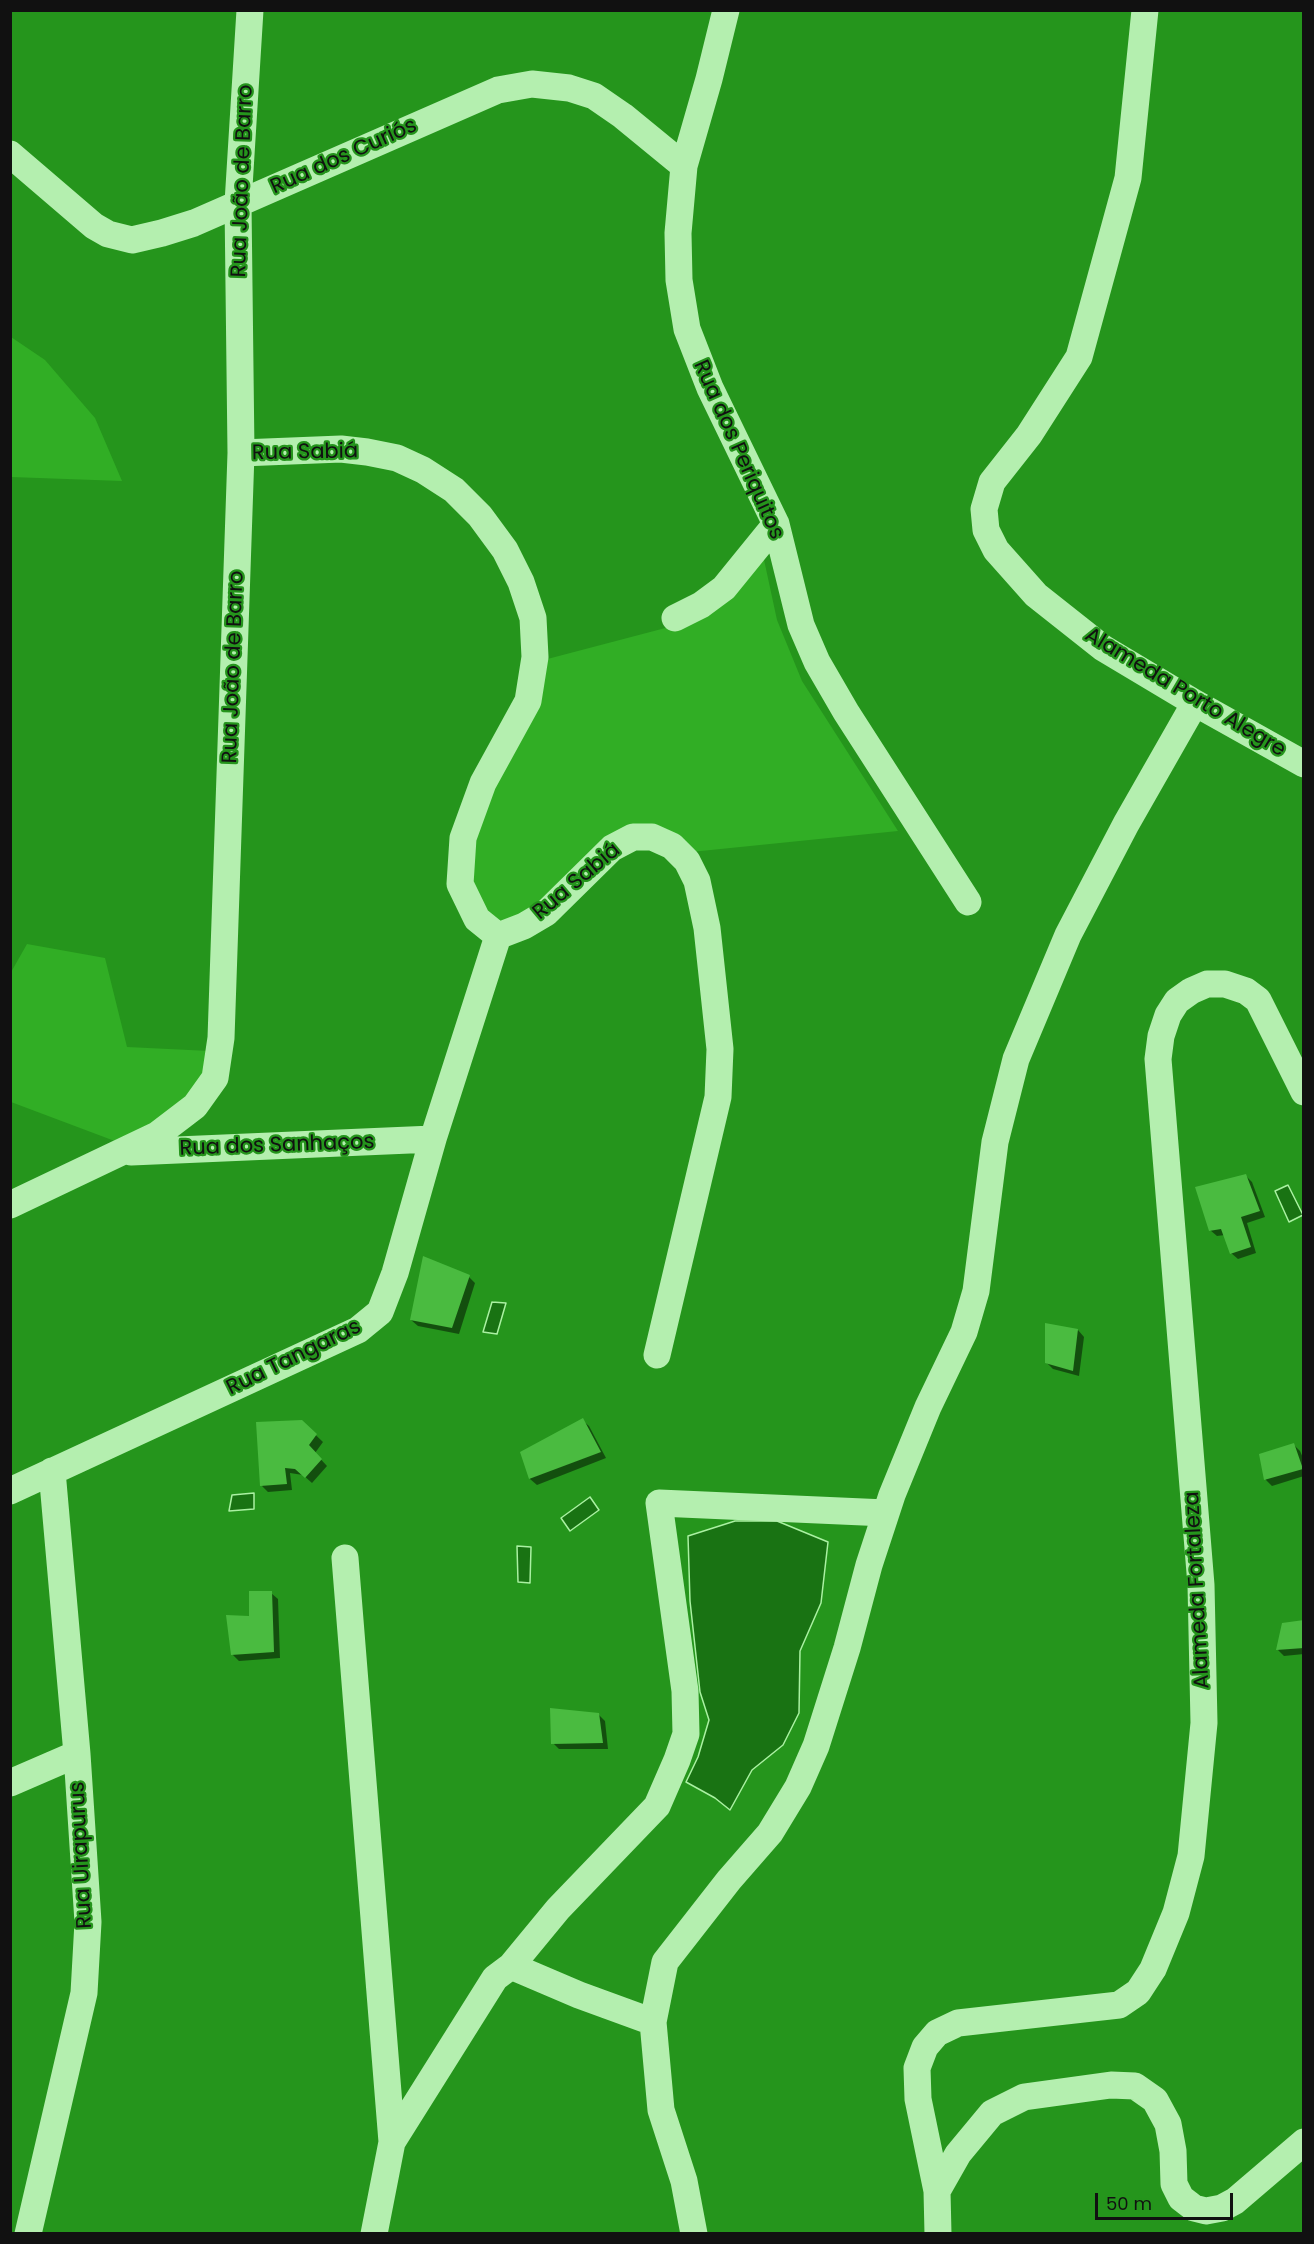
<!DOCTYPE html>
<meta charset="utf-8">
<style>
body{margin:0}
#map{position:relative;width:1314px;height:2244px;overflow:hidden;background:#25951c;font-family:Poppins,sans-serif}
canvas{display:block}
.frame{position:absolute;inset:0;border:12px solid #111;pointer-events:none}
.scale{position:absolute;left:1095px;top:2193px;width:138px;height:27px;box-sizing:border-box;border:3px solid #111;border-top:0;padding-left:8px;font-size:18px;line-height:21px;white-space:nowrap;color:#111;-webkit-text-stroke:4px #25951c;paint-order:stroke}
</style>
<div id="map">
<canvas width="1314" height="2244"></canvas>
<div class="frame"></div>
<div class="scale">50 m</div>
</div>
<script>
const context = document.querySelector('canvas').getContext('2d');
context.lineJoin = 'round';
function paint(path, color) { context.fillStyle = color; context.fill(path, 'evenodd'); }
const toPath = rows => new Path2D(rows.map(r => 'M' + r).join(''));
function trace(path, color, width, dash) { context.strokeStyle = color; context.lineWidth = width; context.lineCap = dash ? 'butt' : 'round'; context.setLineDash(dash || []); context.stroke(path); }
function write(font, color, halo, rows, align = 'center') {
  context.font = font + ' Poppins,sans-serif'; context.lineWidth = 4.5; context.setLineDash([]); context.textBaseline = 'middle'; context.strokeStyle = halo; context.fillStyle = color; for (const [text, x, y, turn = 0] of rows) {
    context.save(); context.translate(x, y); context.rotate((+turn || 0) * Math.PI / 180); context.textAlign = isNaN(turn) ? turn : align; if (halo) context.strokeText(text, 0, 0); context.fillText(text, 0, 0); context.restore();
  }
}
paint(toPath([
 [11,337,45,360,95,418,122,481,11,477],
 [763,555,777,620,802,681,898,831,691,852,667,829,542,908,493,927,466,882,468,840,536,662,673,626],
 [27,944,105,958,127,1047,210,1051,208,1075,190,1101,120,1143,11,1102,10,974]
]), '#31ae25');
const water = toPath([
 [1288,1185,1303,1215,1289,1222,1275,1191,1288,1185],
 [492,1302,506,1303,497,1334,483,1332,492,1302],
 [254,1493,254,1509,229,1511,232,1495,254,1493],
 [590,1497,599,1510,570,1531,561,1518,590,1497],
 [735,1521,777,1521,828,1542,821,1603,800,1651,799,1713,783,1745,752,1770,730,1810,715,1798,686,1782,698,1757,709,1720,700,1692,690,1601,688,1536,735,1521],
 [517,1546,531,1547,530,1583,518,1582,517,1546]
]);
paint(water, '#197313');
trace(water, '#aaf1a2', 1.5);
paint(toPath([
 [1246,1176,1252,1182,1265,1217,1247,1223,1256,1253,1238,1259,1231,1253,1225,1235,1217,1236,1210,1230],
 [469,1277,475,1283,459,1334,418,1326,411,1320],
 [1078,1330,1084,1337,1079,1376,1053,1369,1046,1362],
 [582,1420,589,1426,606,1458,537,1485,530,1479,521,1453],
 [301,1421,323,1442,315,1453,327,1466,312,1483,303,1475,290,1473,292,1490,268,1492,262,1486],
 [1294,1445,1300,1451,1304,1460,1304,1476,1272,1486,1266,1480,1260,1455],
 [271,1593,278,1599,280,1658,239,1661,232,1654,250,1617],
 [1304,1622,1304,1654,1284,1656,1278,1650],
 [598,1714,605,1721,608,1749,559,1749,553,1743]
]), '#0007');
paint(toPath([
 [1246,1174,1260,1211,1241,1217,1251,1247,1230,1254,1221,1229,1209,1231,1195,1187],
 [423,1256,470,1275,452,1328,410,1320],
 [1045,1323,1078,1329,1073,1371,1045,1363],
 [583,1418,601,1452,529,1479,520,1452],
 [302,1420,317,1434,309,1445,322,1459,305,1478,295,1469,285,1468,287,1484,260,1486,256,1422],
 [1294,1443,1303,1469,1264,1480,1259,1454],
 [249,1591,272,1591,274,1652,231,1655,226,1615,249,1616],
 [1304,1620,1304,1648,1276,1650,1282,1623],
 [550,1708,599,1713,603,1743,551,1744]
]), '#4abb40');
trace(toPath([
 [726,10,709,79,684,166,678,233,679,280,687,329,710,388,776,524,801,625,817,662,846,712,968,902],
 [1145,10,1128,178,1079,357,1029,435,992,482,984,509,986,530,996,550,1036,595,1103,648,1195,703,1304,764],
 [10,154,94,226,108,234,132,240,162,233,194,223,498,90,532,84,569,88,594,96,623,116,684,166],
 [241,453,341,449,367,452,397,458,423,470,454,490,480,516,505,550,521,582,533,618,535,657,528,701,483,783,463,838,460,884,477,919,498,936,524,926,546,913,612,848,633,837,652,837,672,846,687,861,697,881,707,928,720,1049,718,1097,657,1355],
 [675,618,701,605,724,588,776,524],
 [131,1152,433,1139],
 [10,1205,157,1135,195,1106,215,1078,221,1038,241,453,238,203,250,10],
 [10,1491,358,1330,380,1312,395,1273,433,1139,498,936],
 [345,1558,392,2142],
 [10,1783,77,1754],
 [511,1966,579,1995,653,2022],
 [937,2191,918,2099,917,2068,925,2047,937,2033,958,2023,1119,2005,1138,1992,1153,1969,1176,1913,1191,1856,1204,1723,1201,1585,1158,1059,1161,1036,1168,1015,1177,1001,1191,991,1207,984,1225,984,1246,991,1258,1000,1304,1092],
 [28,2234,84,1993,88,1922,77,1754,52,1471],
 [374,2234,392,2142,495,1978,511,1966,558,1909,657,1806,677,1760,686,1734,685,1691,659,1503,886,1513],
 [694,2234,684,2181,661,2110,653,2022,665,1962,729,1880,770,1833,798,1787,816,1746,847,1648,869,1565,892,1495,928,1407,964,1332,976,1291,995,1142,1016,1059,1068,935,1126,824,1195,703],
 [938,2234,937,2191,958,2154,992,2113,1024,2097,1111,2085,1135,2086,1155,2100,1168,2124,1173,2151,1174,2184,1181,2198,1194,2208,1206,2211,1222,2208,1235,2201,1304,2142]
]), '#b4efaf', 27);
write('21px', '#111', '#25951c', [
 ["Rua dos Curiós",344,157,-24],
 ["Rua João de Barro",243,181,-88],
 ["Rua dos Periquitos",738,450,66],
 ["Rua Sabiá",305,453,-1],
 ["Rua João de Barro",234,667,-88],
 ["Alameda Porto Alegre",1185,693,31],
 ["Rua Sabiá",577,882,-40],
 ["Rua dos Sanhaços",277,1146,-2],
 ["Rua Tangaras",294,1358,-26],
 ["Alameda Fortaleza",1198,1590,-93],
 ["Rua Uirapurus",82,1855,-93]
]);
</script>
